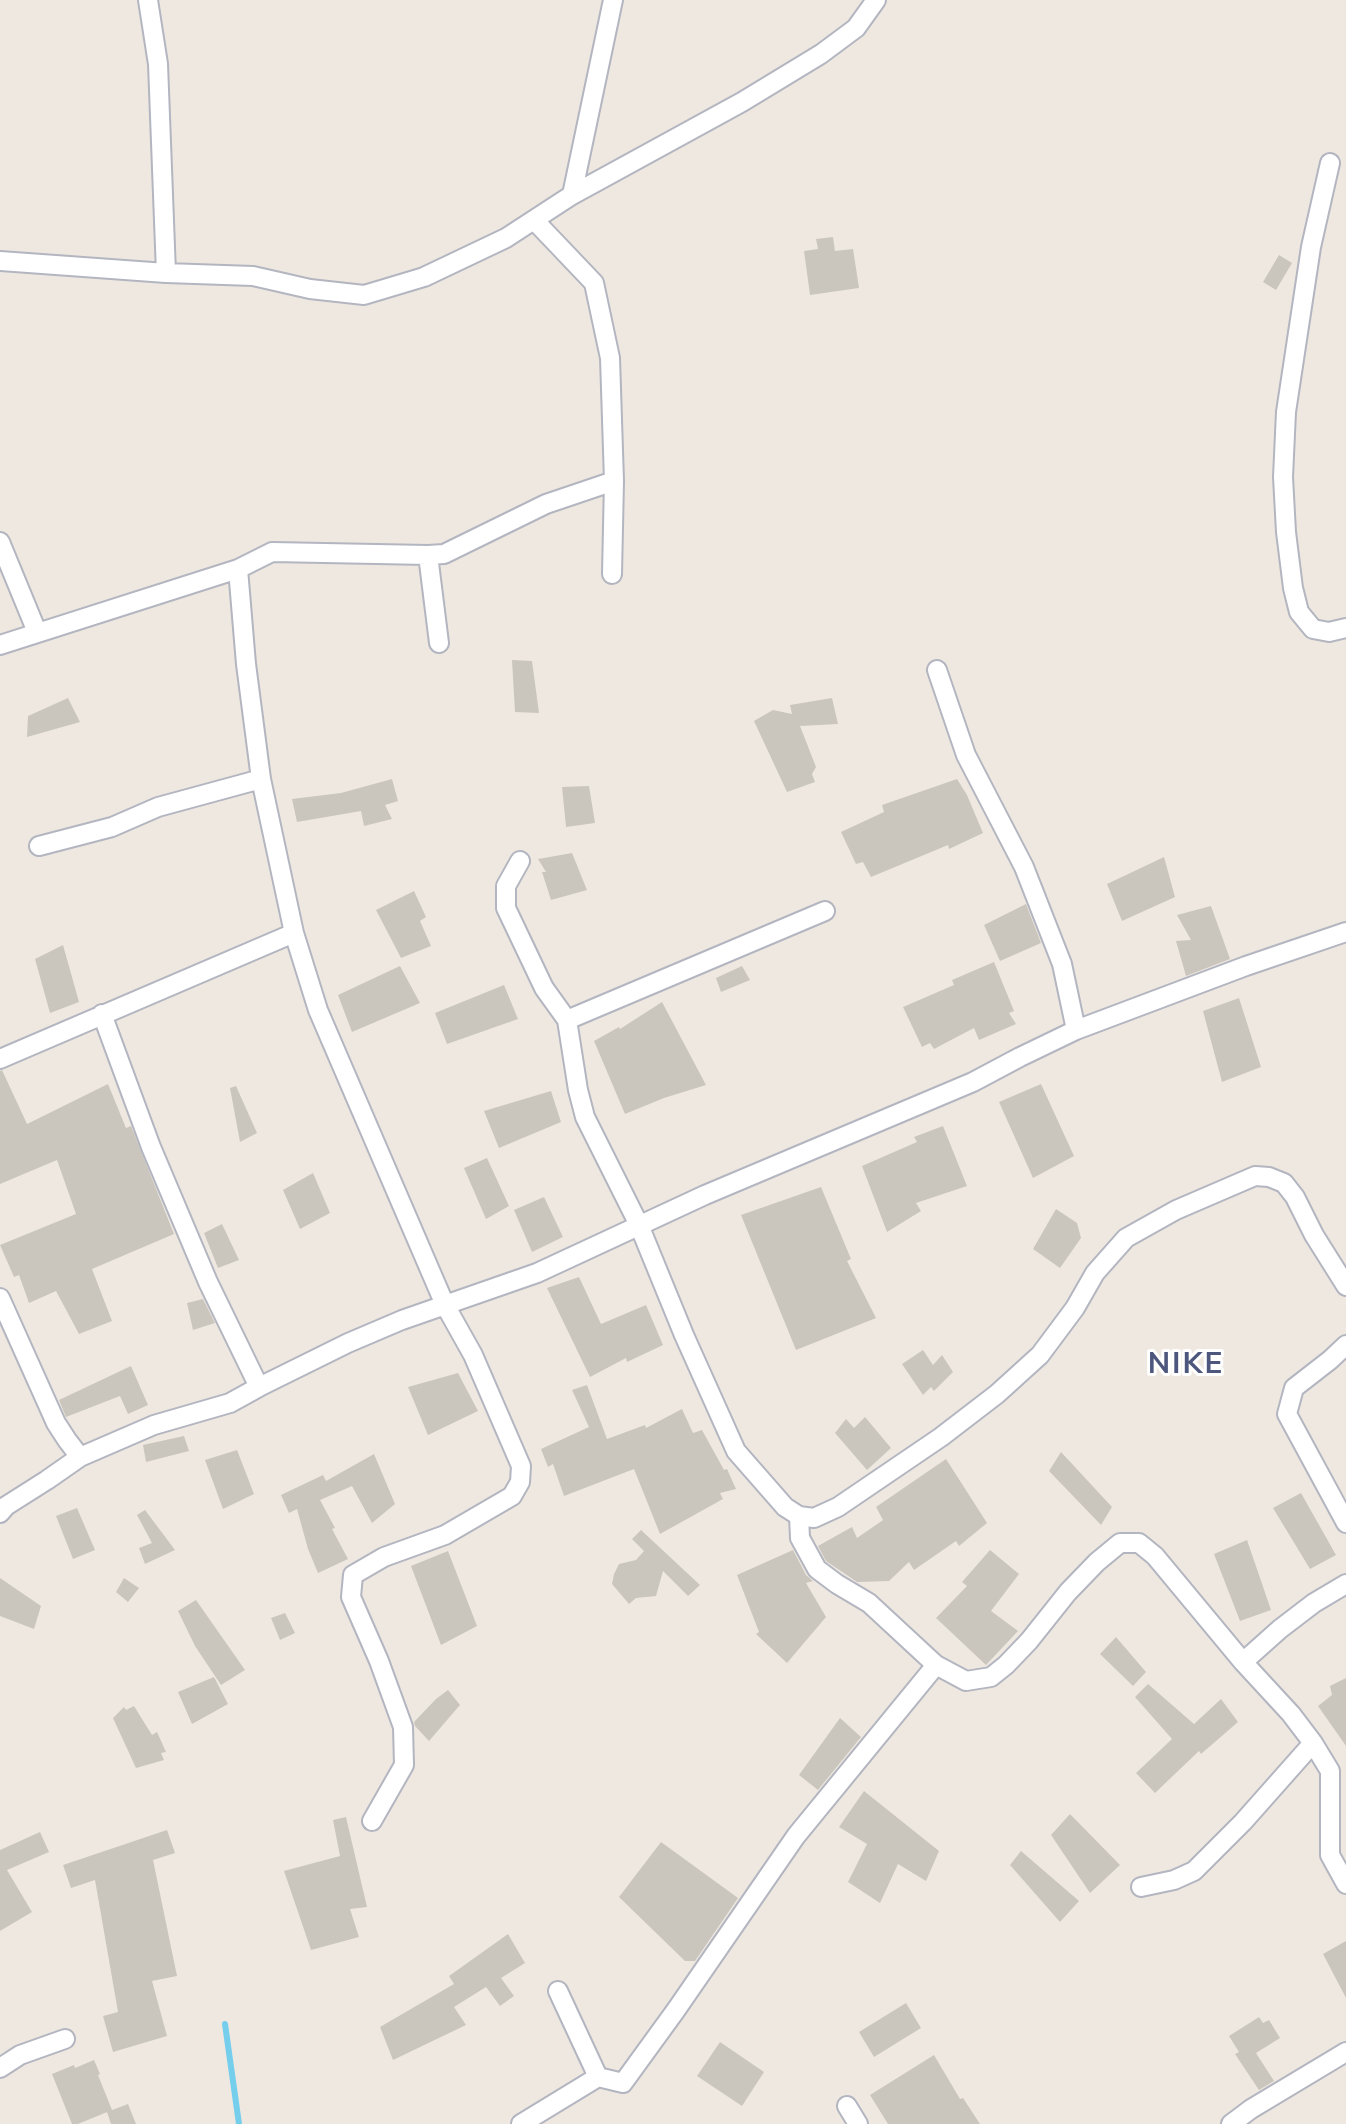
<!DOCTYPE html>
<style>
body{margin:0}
canvas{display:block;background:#eee8e0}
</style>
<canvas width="1346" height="2124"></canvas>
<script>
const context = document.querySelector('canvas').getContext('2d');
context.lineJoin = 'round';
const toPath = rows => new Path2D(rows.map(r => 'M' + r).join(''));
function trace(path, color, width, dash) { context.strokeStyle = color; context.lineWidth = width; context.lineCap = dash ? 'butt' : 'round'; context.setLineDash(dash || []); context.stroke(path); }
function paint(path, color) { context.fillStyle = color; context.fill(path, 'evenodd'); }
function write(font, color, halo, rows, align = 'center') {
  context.font = font + ' "Nunito Sans",sans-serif'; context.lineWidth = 6; context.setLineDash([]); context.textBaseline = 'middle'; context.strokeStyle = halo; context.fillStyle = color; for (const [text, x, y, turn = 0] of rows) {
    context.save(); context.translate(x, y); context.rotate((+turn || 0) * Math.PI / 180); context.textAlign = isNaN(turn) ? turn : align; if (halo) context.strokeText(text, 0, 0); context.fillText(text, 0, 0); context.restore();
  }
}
trace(toPath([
 [225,2024,239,2124]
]), '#76ceed', 6);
paint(toPath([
 [833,237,835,251,853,249,859,288,810,295,804,251,818,249,816,239],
 [1279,255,1292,263,1276,290,1263,282],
 [512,660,532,661,539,713,515,712],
 [68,698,80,722,27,737,28,716],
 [832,698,838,724,800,726,816,767,812,774,815,782,787,792,754,721,773,710,792,714,790,705],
 [392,779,398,801,385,805,392,819,364,826,361,811,297,822,292,799,341,793],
 [957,779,967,795,983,833,949,849,948,845,871,877,863,862,856,864,841,832,884,812,882,805],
 [589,786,595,823,566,827,562,787],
 [572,853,587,890,551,900,542,872,546,872,538,859],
 [1164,857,1175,897,1122,921,1107,884],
 [414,891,426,917,420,921,431,946,401,958,376,910],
 [1026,904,1041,943,1000,961,984,925],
 [1211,906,1230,959,1186,976,1176,941,1191,940,1177,915],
 [63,945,79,1002,50,1013,35,959],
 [994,962,1014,1011,1009,1013,1016,1024,979,1040,974,1028,934,1049,930,1043,922,1047,903,1007,954,985,952,980],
 [400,966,420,1003,352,1032,338,995],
 [742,966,750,980,721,992,716,978],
 [504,985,518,1019,447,1044,435,1013],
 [1239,998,1261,1067,1222,1082,1203,1011],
 [662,1002,706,1085,664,1098,625,1114,594,1041,619,1027,620,1029],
 [2,1070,27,1124,108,1084,126,1128,131,1126,174,1234,92,1269,112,1321,79,1334,56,1291,29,1303,19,1275,14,1277,0,1245,76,1214,57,1160,0,1184,0,1071],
 [1041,1084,1074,1156,1033,1178,999,1102],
 [236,1086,257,1133,240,1142,230,1088],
 [551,1091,561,1122,499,1148,484,1111],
 [943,1126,967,1186,916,1203,921,1211,887,1232,862,1166,917,1142,914,1137],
 [487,1158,509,1206,486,1219,464,1168],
 [313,1173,330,1213,300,1229,283,1190],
 [821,1187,851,1259,847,1261,876,1318,796,1350,741,1215],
 [544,1197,563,1237,532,1252,514,1210],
 [1056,1209,1077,1223,1081,1238,1060,1268,1033,1249],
 [222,1224,239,1260,218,1268,204,1233],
 [579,1277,601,1324,646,1305,663,1345,627,1362,626,1358,590,1377,547,1288],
 [203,1299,215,1323,193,1330,187,1303],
 [923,1350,933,1365,942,1355,953,1372,934,1391,931,1387,923,1395,902,1364],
 [131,1366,148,1405,128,1414,120,1396,66,1417,59,1400],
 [458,1373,478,1411,428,1435,408,1387],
 [587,1385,607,1439,645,1425,646,1428,682,1409,693,1433,702,1430,724,1470,727,1469,736,1489,720,1493,723,1499,660,1534,634,1469,564,1496,553,1464,548,1467,541,1449,589,1427,572,1390],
 [865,1417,891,1448,867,1470,835,1433,846,1419,854,1428],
 [184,1436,189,1451,146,1462,143,1445],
 [237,1450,254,1494,223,1509,205,1460],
 [1061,1452,1112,1507,1101,1525,1049,1471],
 [374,1454,395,1504,372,1523,352,1486,320,1500,335,1528,332,1529,348,1559,318,1573,308,1549,297,1509,289,1513,281,1495,323,1475,326,1481],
 [946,1459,987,1523,959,1546,956,1541,914,1570,909,1562,889,1581,857,1582,826,1561,818,1546,852,1527,857,1538,883,1520,876,1507],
 [1301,1493,1336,1555,1310,1569,1273,1508],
 [77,1508,95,1550,73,1559,56,1516],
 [145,1510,175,1550,145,1564,139,1548,152,1543,137,1515],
 [641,1530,700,1585,688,1596,663,1571,656,1596,636,1598,629,1604,612,1584,614,1574,619,1564,636,1560,644,1551,632,1539],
 [1247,1540,1271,1610,1240,1621,1214,1554],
 [793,1550,806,1575,813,1581,806,1583,826,1617,787,1663,756,1634,759,1632,737,1575],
 [990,1550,1019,1574,991,1611,1018,1631,986,1665,936,1618,967,1586,962,1582],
 [448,1551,477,1626,441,1645,411,1566],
 [0,1578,41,1606,34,1629,0,1616],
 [124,1578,139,1588,128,1602,116,1592],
 [196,1600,245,1670,221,1685,195,1646,178,1611],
 [285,1613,295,1633,280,1640,271,1618],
 [1116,1637,1146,1672,1133,1686,1100,1654],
 [214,1677,228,1704,192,1724,178,1692],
 [1346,1678,1346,1746,1318,1706,1332,1695,1330,1686],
 [1148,1684,1194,1724,1221,1699,1238,1722,1201,1754,1199,1751,1155,1793,1136,1773,1172,1739,1135,1697],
 [448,1690,460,1705,429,1741,415,1726,414,1722,436,1699],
 [134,1706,152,1735,157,1732,166,1752,161,1753,164,1760,136,1768,113,1718,124,1707,126,1710],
 [840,1718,861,1737,818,1790,799,1775],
 [864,1791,939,1851,926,1881,898,1864,880,1903,848,1882,867,1844,839,1827],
 [1070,1814,1120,1865,1090,1893,1051,1835],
 [346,1817,367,1907,350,1909,359,1937,311,1950,284,1871,340,1856,333,1820],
 [167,1830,175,1853,153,1860,177,1976,152,1981,167,2036,113,2052,103,2016,118,2012,95,1880,71,1888,63,1865],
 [40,1832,49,1852,7,1870,32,1912,0,1931,0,1850],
 [661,1842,738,1898,695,1961,685,1961,619,1897],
 [1021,1851,1079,1901,1060,1922,1010,1865],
 [508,1934,525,1963,501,1978,514,1996,500,2006,486,1987,454,2007,466,2025,393,2060,380,2027,454,1984,449,1976],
 [1346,1941,1346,1998,1323,1954],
 [906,2003,921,2028,874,2057,859,2032],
 [1259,2017,1263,2023,1269,2020,1280,2038,1256,2053,1274,2081,1259,2090,1235,2054,1239,2052,1229,2036],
 [720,2042,764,2072,742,2106,697,2076],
 [934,2055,960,2099,963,2098,980,2124,888,2124,870,2095],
 [94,2060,100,2074,98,2075,112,2110,78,2124,72,2124,52,2074,74,2065,75,2068],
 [128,2104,136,2124,111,2124,107,2112]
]), '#cac6be');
const minor = toPath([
 [148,0,158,64,166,273],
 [1330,163,1311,247,1286,412,1283,477,1286,532,1293,588,1299,612,1313,629,1329,632,1346,628],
 [572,195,613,0],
 [534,220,594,283,610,358,614,481,612,574],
 [0,261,166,273,253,276,310,289,364,295,424,277,506,238,572,195,742,102,821,54,856,28,876,0],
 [0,542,37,632],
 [428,555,439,643],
 [238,569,246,664,261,779,294,933,318,1010,445,1305,473,1355,521,1466,520,1482,512,1496,445,1535,384,1557,353,1575,351,1597,379,1661,403,1727,404,1765,372,1821],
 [0,645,238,569,272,552,428,555,444,554,546,504,614,481],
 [937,670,966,755,1024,867,1062,964,1076,1030],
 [39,846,112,827,158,807,261,779],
 [520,861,506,886,506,908,544,988,567,1020,578,1090,585,1117,639,1225,684,1335,736,1451,785,1507,799,1516,814,1518,838,1507,941,1437,997,1394,1040,1355,1075,1308,1095,1273,1126,1238,1176,1210,1255,1176,1269,1177,1284,1183,1295,1197,1314,1235,1346,1286],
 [102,1014,151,1147,208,1282,259,1387],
 [567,1020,825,911],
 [0,1059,294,933],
 [0,1298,56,1423,67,1440,80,1457],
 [1346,1345,1330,1360,1294,1388,1287,1414,1346,1523],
 [0,1513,6,1506,47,1480,80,1457,154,1425,230,1403,259,1387,348,1343,402,1320,537,1273,705,1195,973,1082,1020,1057,1076,1030,1246,966,1346,932],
 [799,1516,800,1538,817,1569,837,1584,869,1603,936,1665,966,1681,991,1677,1006,1665,1029,1641,1068,1592,1097,1562,1120,1543,1139,1543,1155,1556,1243,1662,1291,1714,1313,1743,1330,1771,1330,1855,1346,1884],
 [1243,1662,1280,1629,1314,1603,1346,1584],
 [1141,1887,1174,1880,1194,1871,1243,1822,1313,1743],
 [558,1991,598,2077],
 [0,2068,20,2055,65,2039],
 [847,2106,858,2124],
 [521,2124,598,2077,623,2083,676,2010,796,1836,936,1665],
 [1231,2124,1251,2109,1346,2052]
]);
trace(minor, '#b3b6c0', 22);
trace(minor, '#fff', 18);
context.letterSpacing = '2px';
write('bold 30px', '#4d567d', '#fff', [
 ["NIKE",1186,1366]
]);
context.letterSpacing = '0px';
</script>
